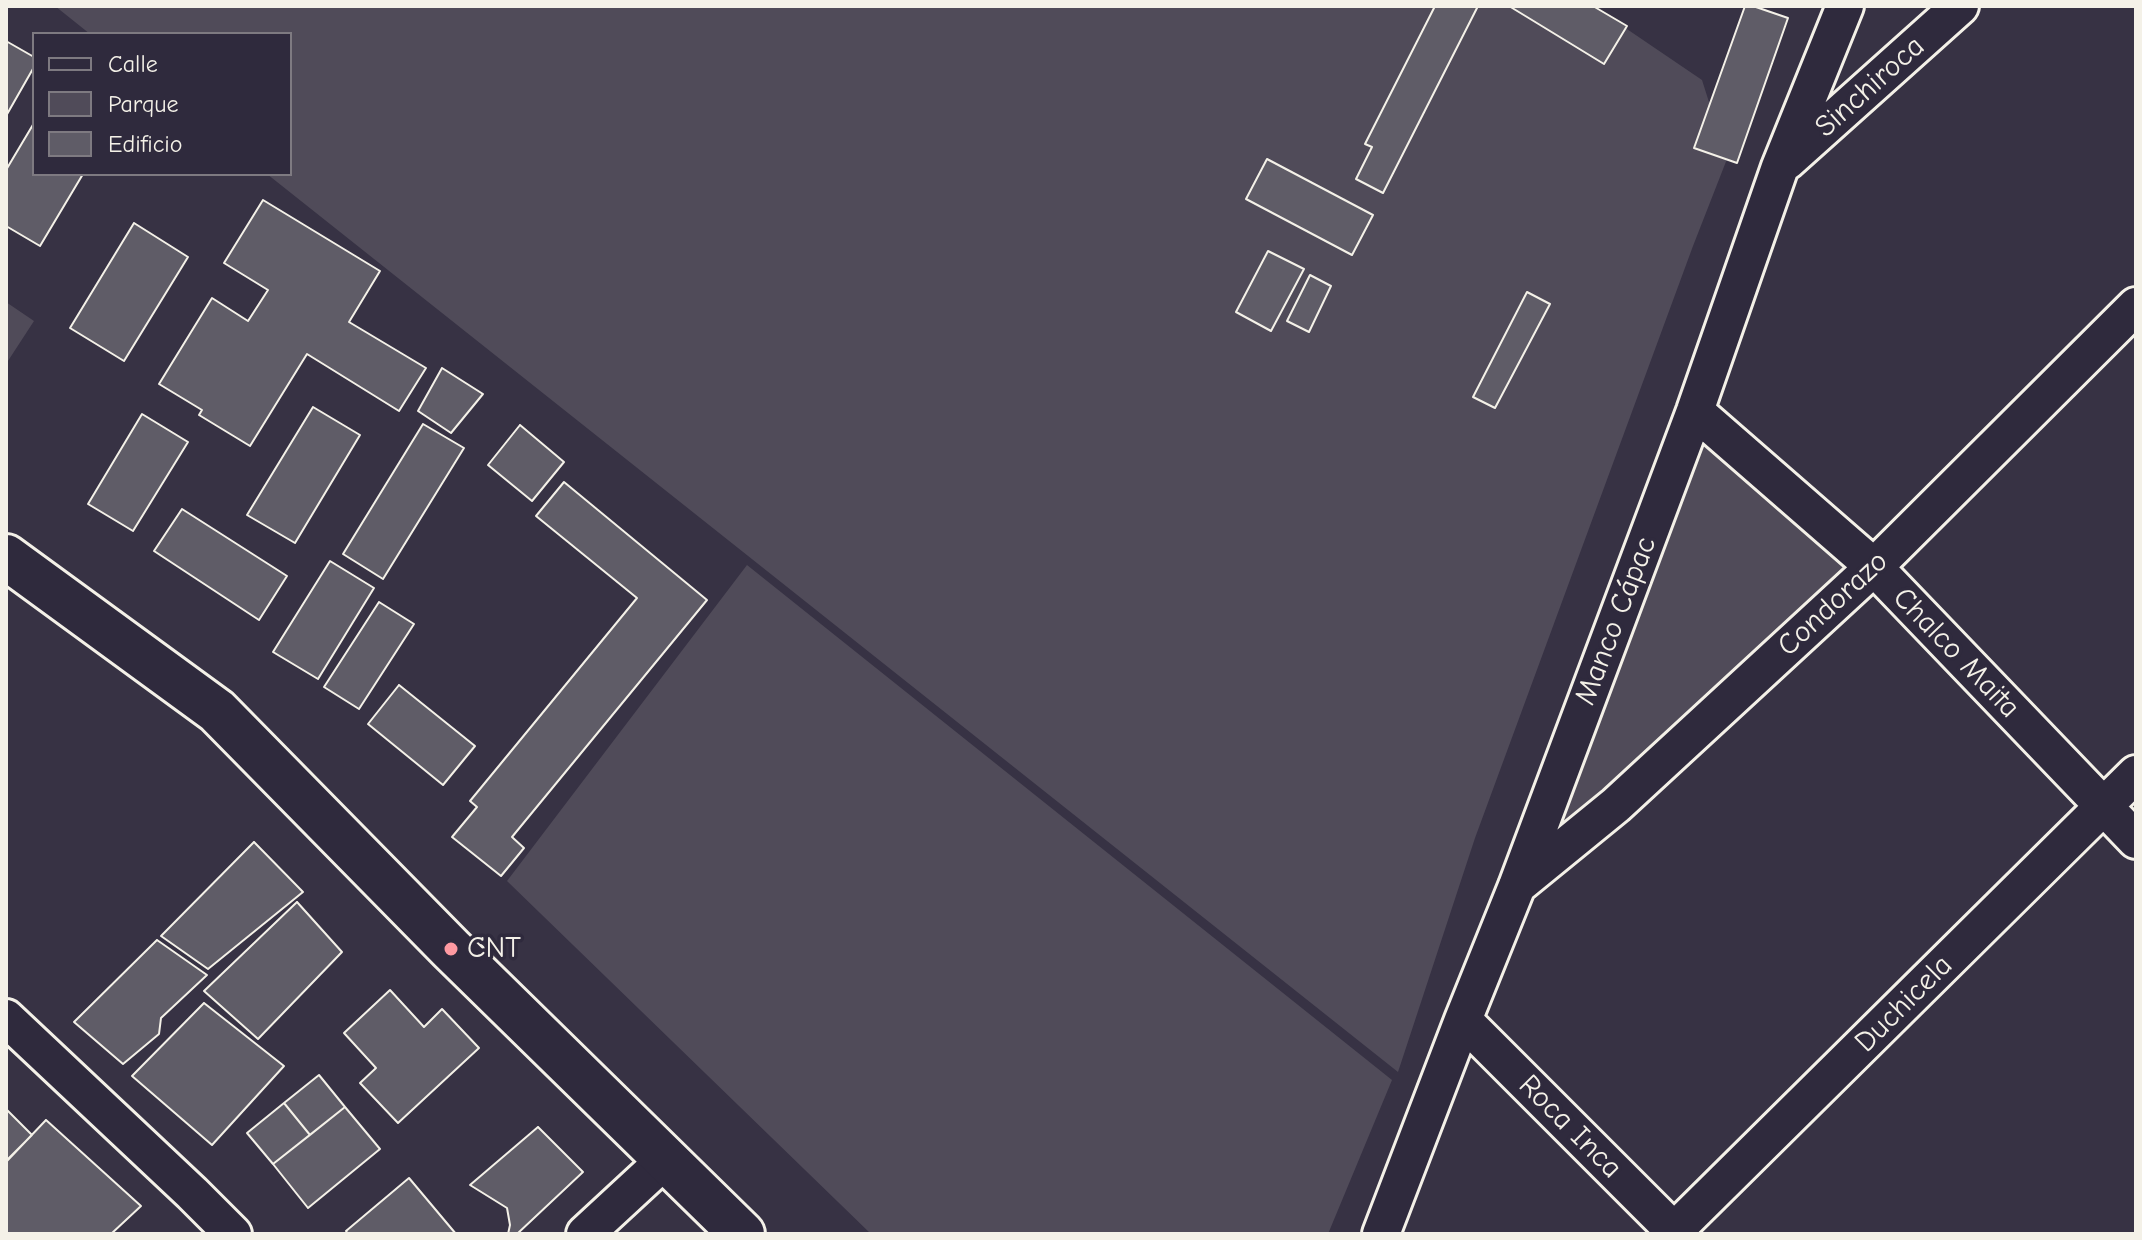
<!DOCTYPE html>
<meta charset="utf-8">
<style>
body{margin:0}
#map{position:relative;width:2142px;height:1240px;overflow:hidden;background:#373244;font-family:"Comic Neue",sans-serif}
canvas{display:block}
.frame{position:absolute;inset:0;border:8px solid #f4f1e8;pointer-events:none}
.legend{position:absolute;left:32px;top:32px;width:260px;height:144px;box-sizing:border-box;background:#2f2a3d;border:2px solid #7e7a81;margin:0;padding:10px 14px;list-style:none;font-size:24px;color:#f4f1e8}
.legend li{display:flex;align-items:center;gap:16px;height:40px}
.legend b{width:40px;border:2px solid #7e7a81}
</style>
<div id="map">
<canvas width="2142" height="1240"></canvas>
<div class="frame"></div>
<ul class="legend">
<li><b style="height:10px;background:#2f2a3d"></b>Calle</li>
<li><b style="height:22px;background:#504b59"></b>Parque</li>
<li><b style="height:22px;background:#5f5c67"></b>Edificio</li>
</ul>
</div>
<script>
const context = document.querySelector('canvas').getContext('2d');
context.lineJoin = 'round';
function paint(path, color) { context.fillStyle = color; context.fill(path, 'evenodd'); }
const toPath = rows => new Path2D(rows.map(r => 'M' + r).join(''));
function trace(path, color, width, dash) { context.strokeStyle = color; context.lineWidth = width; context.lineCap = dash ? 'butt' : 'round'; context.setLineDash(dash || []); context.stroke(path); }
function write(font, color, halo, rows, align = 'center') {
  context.font = font + ' "Comic Neue",sans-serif'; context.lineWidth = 7; context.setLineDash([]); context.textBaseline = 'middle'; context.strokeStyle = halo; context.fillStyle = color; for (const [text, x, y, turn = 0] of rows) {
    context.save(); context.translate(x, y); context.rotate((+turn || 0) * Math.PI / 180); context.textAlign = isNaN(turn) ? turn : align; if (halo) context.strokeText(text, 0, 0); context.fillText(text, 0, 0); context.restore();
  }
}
paint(toPath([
 [55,6,1593,6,1702,80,1727,159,1693,246,1475,838,1398,1072,267,174,290,174,290,34,90,34],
 [6,302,34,321,6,364],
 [1697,427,1858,569,1540,855],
 [747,565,1392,1080,1328,1234,871,1234,507,881]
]), '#504b59');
const building = toPath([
 [1435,6,1478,6,1383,193,1356,179,1372,147,1365,144,1435,6],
 [1509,6,1593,6,1627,26,1604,64,1509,6],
 [1745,6,1753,6,1788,18,1737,163,1694,148,1745,6],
 [6,41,34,57,34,67,6,116,6,41],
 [34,123,34,174,83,174,40,246,6,226,6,170,34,123],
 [1267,159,1373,215,1352,255,1246,199,1267,159],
 [263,200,380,271,349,322,426,368,399,411,307,354,250,446,199,415,202,410,159,384,212,298,248,321,268,290,224,263,263,200],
 [134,223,188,257,124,361,70,328,134,223],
 [1268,251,1304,269,1271,331,1236,312,1268,251],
 [1310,275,1331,286,1309,332,1287,321,1310,275],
 [1527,292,1550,304,1495,408,1473,397,1527,292],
 [442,368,483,394,451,433,418,411,442,368],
 [313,407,360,435,295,543,247,515,313,407],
 [142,414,188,442,133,531,88,504,142,414],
 [423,424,464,448,383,579,343,554,423,424],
 [520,425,564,462,532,501,488,465,520,425],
 [564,482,707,600,512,837,524,848,501,876,452,837,477,807,470,801,637,598,536,516,564,482],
 [182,509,287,576,259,620,154,551,182,509],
 [330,561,374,588,318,679,273,652,330,561],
 [379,602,414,624,359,709,324,687,379,602],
 [399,685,475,746,443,785,368,724,399,685],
 [254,842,303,892,208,969,161,936,254,842],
 [297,902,342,952,258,1039,204,991,297,902],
 [157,940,207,975,161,1018,159,1034,123,1064,74,1022,157,940],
 [390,990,424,1027,442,1009,479,1048,398,1123,360,1083,376,1068,344,1033,390,990],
 [204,1003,284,1066,212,1145,132,1076,204,1003],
 [319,1075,345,1107,310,1135,284,1103,319,1075],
 [284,1103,310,1135,273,1164,247,1133,284,1103],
 [345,1107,380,1149,308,1208,273,1164,345,1107],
 [6,1109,32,1135,6,1161,6,1109],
 [46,1120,141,1206,111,1234,6,1234,6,1162,46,1120],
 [538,1127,583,1172,517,1234,508,1234,510,1225,507,1208,470,1185,538,1127],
 [409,1178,456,1234,348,1234,346,1231,409,1178]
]);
paint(building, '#5f5c67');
trace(building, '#f4f1e8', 2);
const street = toPath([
 [1787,161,1960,6],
 [1695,411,1874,567,2136,840],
 [1518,885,1616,805,1874,567,2136,306],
 [6,1018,192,1193,233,1234],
 [1463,1020,1677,1234],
 [585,1234,665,1160],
 [1381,1234,1463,1020,1517,886,1695,411,1780,167,1845,6],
 [1671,1234,2136,774]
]);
const secondary = toPath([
 [6,557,217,711,451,949,742,1234]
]);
trace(street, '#f4f1e8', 42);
trace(secondary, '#f4f1e8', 50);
trace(street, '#2f2a3d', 36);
trace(secondary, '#2f2a3d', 44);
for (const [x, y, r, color] of [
 [451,949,8,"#ff9aa2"]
]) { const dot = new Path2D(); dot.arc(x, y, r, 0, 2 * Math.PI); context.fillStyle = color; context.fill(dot); trace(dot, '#2f2a3d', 3); }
write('30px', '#f4f1e8', '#2f2a3d', [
 ["Sinchiroca",1870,87,-42],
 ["Condorazo",1833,604,-43],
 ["Manco Cápac",1616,621,-69],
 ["Chalco Maita",1956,653,46],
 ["Duchicela",1904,1004,-45],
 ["Roca Inca",1570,1127,45]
]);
write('30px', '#f4f1e8', '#2f2a3d', [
 ["CNT",467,949]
], 'left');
</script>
